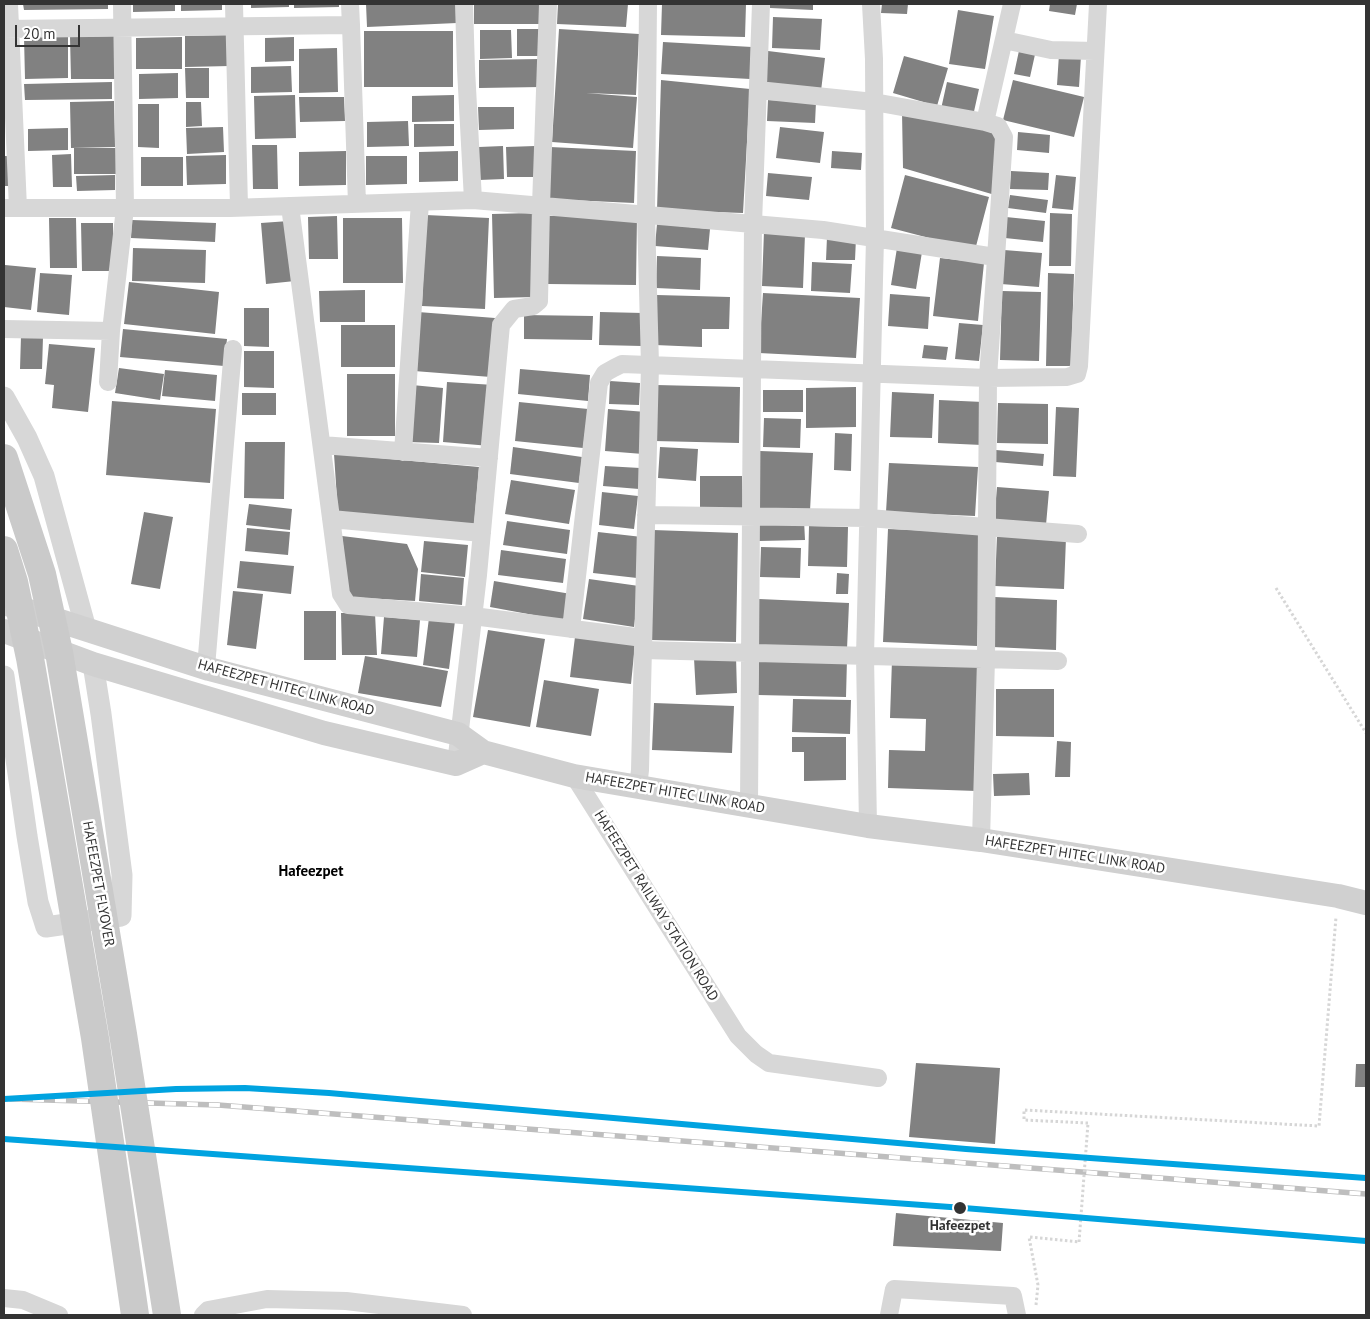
<!DOCTYPE html>
<style>
body{margin:0}
#map{position:relative;width:1370px;height:1319px;overflow:hidden;background:#fff;font-family:"PT Sans",sans-serif}
canvas{display:block}
.frame{position:absolute;inset:0;border:5px solid #333;pointer-events:none}
.scale{position:absolute;left:15px;top:25px;width:65px;height:22px;box-sizing:border-box;border:2px solid #333;border-top:0;padding-left:6px;font-size:15px;line-height:18px;white-space:nowrap;color:#333;-webkit-text-stroke:4px #fff;paint-order:stroke}
</style>
<div id="map">
<canvas width="1370" height="1319"></canvas>
<div class="frame"></div>
<div class="scale">20 m</div>
</div>
<script>
const context = document.querySelector('canvas').getContext('2d');
context.lineJoin = 'round';
function paint(path, color) { context.fillStyle = color; context.fill(path, 'evenodd'); }
const toPath = rows => new Path2D(rows.map(r => 'M' + r).join(''));
function trace(path, color, width, dash) { context.strokeStyle = color; context.lineWidth = width; context.lineCap = dash ? 'butt' : 'round'; context.setLineDash(dash || []); context.stroke(path); }
function write(font, color, halo, rows, align = 'center') {
  context.font = font + ' "PT Sans",sans-serif'; context.lineWidth = 5; context.setLineDash([]); context.textBaseline = 'middle'; context.strokeStyle = halo; context.fillStyle = color; for (const [text, x, y, turn = 0] of rows) {
    context.save(); context.translate(x, y); context.rotate((+turn || 0) * Math.PI / 180); context.textAlign = isNaN(turn) ? turn : align; if (halo) context.strokeText(text, 0, 0); context.fillText(text, 0, 0); context.restore();
  }
}
paint(toPath([
 [23,4,108,4,108,9,24,10],
 [133,4,175,4,175,11,133,12],
 [181,4,222,4,222,10,181,11],
 [251,4,289,4,289,7,251,8],
 [294,4,339,4,339,7,294,8],
 [366,4,456,4,457,23,367,27],
 [474,4,539,4,539,24,474,24],
 [558,4,628,4,626,27,557,24],
 [662,4,746,4,745,37,661,35],
 [770,4,813,4,813,10,770,8],
 [882,4,908,4,907,14,881,13],
 [1050,4,1077,4,1075,15,1049,11],
 [958,10,994,16,985,69,949,64],
 [773,17,822,19,820,50,772,48],
 [517,29,543,29,543,56,517,56],
 [559,29,639,34,636,95,586,93,637,97,633,148,552,142],
 [480,30,511,30,512,58,480,59],
 [364,31,453,31,453,87,364,87],
 [229,35,230,66,185,67,185,36],
 [68,36,68,78,25,79,24,37],
 [114,36,115,79,71,79,70,37],
 [182,37,182,69,136,69,136,38],
 [294,37,294,61,265,62,265,38],
 [663,42,752,47,750,79,661,74],
 [1020,46,1036,50,1030,77,1014,74],
 [337,48,338,92,299,93,299,49],
 [768,51,825,58,821,91,763,84],
 [1059,54,1081,56,1079,87,1057,85],
 [904,56,948,68,937,106,893,93],
 [540,59,541,87,479,88,479,60],
 [291,66,292,92,251,93,251,67],
 [185,68,209,68,209,98,186,98],
 [178,73,178,98,139,99,139,74],
 [661,80,750,89,743,213,657,210],
 [1013,80,1084,97,1074,137,1003,120],
 [112,82,112,99,25,100,24,84],
 [947,82,979,89,973,116,941,109],
 [295,95,296,138,255,139,254,96],
 [454,95,454,121,412,122,412,96],
 [299,97,344,97,345,121,300,122],
 [768,100,816,102,815,123,767,121],
 [114,101,115,147,71,148,70,102],
 [186,102,201,102,202,126,186,127],
 [138,104,159,104,159,148,138,147],
 [478,107,514,107,514,129,479,130],
 [902,112,998,131,995,195,903,168],
 [408,121,409,146,367,147,367,122],
 [414,124,454,124,454,146,414,147],
 [223,127,224,152,187,154,186,128],
 [780,127,824,132,820,163,776,158],
 [68,128,68,150,28,151,28,129],
 [1018,132,1050,135,1049,153,1017,150],
 [252,145,277,145,278,189,253,189],
 [503,146,504,179,479,180,479,147],
 [535,146,536,177,507,177,506,147],
 [550,147,636,151,634,203,548,199],
 [74,148,117,148,117,174,74,174],
 [346,151,346,185,299,186,299,152],
 [458,151,458,181,419,182,419,152],
 [832,151,862,153,861,170,831,168],
 [71,154,72,187,53,187,52,155],
 [226,155,226,184,187,185,186,156],
 [4,156,8,156,8,186,4,186],
 [366,156,407,156,407,184,366,185],
 [141,157,183,157,183,186,141,186],
 [1011,171,1049,173,1048,190,1010,189],
 [768,173,812,177,809,200,766,196],
 [115,175,115,190,77,191,76,176],
 [905,175,989,197,975,250,891,228],
 [1056,175,1076,177,1073,210,1052,208],
 [1010,195,1048,200,1046,213,1008,208],
 [533,213,535,297,494,298,492,214],
 [1050,213,1072,214,1071,266,1049,266],
 [426,215,489,218,485,309,422,306],
 [337,216,338,259,309,259,308,217],
 [548,216,637,216,636,285,548,284],
 [1006,217,1045,221,1043,242,1005,238],
 [49,218,76,218,77,268,50,268],
 [343,218,402,218,403,283,343,283],
 [132,220,216,223,215,242,131,238],
 [289,221,295,281,266,284,261,223],
 [81,223,113,223,113,271,82,271],
 [657,224,710,229,708,250,655,246],
 [764,231,805,234,803,288,762,286],
 [827,237,856,238,855,260,826,260],
 [133,248,206,250,205,283,132,281],
 [897,248,922,252,916,289,891,285],
 [1004,250,1042,253,1039,287,1001,284],
 [657,256,701,258,700,290,656,288],
 [940,258,984,263,978,321,933,316],
 [812,262,852,264,850,293,811,291],
 [5,265,36,268,31,310,4,307],
 [40,273,72,275,69,315,37,312],
 [1048,273,1074,274,1071,366,1046,366],
 [129,282,219,292,215,334,124,324],
 [365,290,365,322,320,322,319,291],
 [1002,291,1041,292,1039,361,1000,360],
 [763,293,860,298,856,358,759,353],
 [890,294,930,297,928,329,888,326],
 [657,295,730,297,729,329,702,329,702,347,655,345],
 [244,308,269,308,269,347,244,346],
 [418,312,495,318,491,377,414,371],
 [600,312,643,313,642,346,599,345],
 [524,315,593,316,592,340,524,339],
 [959,323,983,325,979,361,955,359],
 [341,325,395,325,395,367,341,367],
 [123,329,227,339,224,366,120,357],
 [21,336,43,337,42,369,20,369],
 [49,344,95,348,88,412,52,408,54,385,45,384],
 [924,345,948,347,946,360,922,358],
 [244,351,274,351,274,388,244,387],
 [119,368,164,374,160,400,115,393],
 [520,369,590,375,588,401,518,394],
 [165,370,217,375,215,401,162,396],
 [347,374,395,374,395,436,347,436],
 [610,381,640,383,639,405,609,404],
 [447,382,494,385,490,446,443,442],
 [412,385,443,388,439,443,408,442],
 [656,385,740,387,739,443,654,441],
 [856,387,856,427,806,428,806,388],
 [763,390,803,390,803,412,763,412],
 [892,392,934,394,932,438,890,437],
 [242,393,276,393,276,415,242,415],
 [939,400,983,402,982,445,938,443],
 [112,401,216,409,210,483,106,475],
 [519,402,588,409,583,448,515,441],
 [998,403,1048,404,1048,444,997,443],
 [1056,407,1079,408,1076,477,1053,476],
 [608,409,646,412,643,454,605,451],
 [764,418,801,419,800,448,763,447],
 [835,433,852,434,851,471,834,470],
 [245,442,285,442,284,499,244,498],
 [513,447,582,457,579,483,510,474],
 [660,447,698,449,696,481,658,478],
 [996,450,1044,454,1043,466,995,462],
 [760,451,813,453,810,511,758,509],
 [334,454,479,467,474,526,338,514],
 [889,463,978,467,975,516,886,512],
 [605,466,640,468,639,489,603,486],
 [700,476,742,476,743,510,700,510],
 [511,480,575,490,569,524,505,514],
 [997,487,1049,491,1046,525,994,521],
 [602,492,638,496,634,529,599,525],
 [249,504,292,509,290,530,246,525],
 [144,512,173,517,160,589,131,584],
 [804,520,805,540,759,541,759,521],
 [507,521,570,530,567,554,503,545],
 [809,526,848,527,847,567,808,566],
 [247,528,290,532,288,555,245,551],
 [888,529,982,533,977,646,883,642],
 [653,530,738,533,736,642,650,640],
 [598,532,642,537,637,578,593,573],
 [997,535,1066,538,1064,589,995,586],
 [342,536,407,544,418,569,415,601,349,597],
 [424,541,468,545,465,577,421,572],
 [761,547,801,548,800,578,760,577],
 [501,550,566,559,563,583,498,575],
 [240,561,294,566,291,594,237,588],
 [837,573,849,574,848,594,836,594],
 [421,574,464,578,462,605,419,601],
 [589,579,639,586,634,627,583,619],
 [494,581,571,594,566,621,490,607],
 [233,591,263,594,256,649,227,645],
 [995,597,1057,600,1056,650,993,647],
 [759,599,849,603,847,649,757,645],
 [304,611,336,611,336,660,304,660],
 [341,613,375,613,377,655,342,655],
 [384,617,420,620,417,657,381,654],
 [429,618,455,621,449,669,423,665],
 [488,630,545,639,530,727,473,717],
 [575,637,635,644,631,684,570,677],
 [365,656,448,671,441,707,358,693],
 [736,656,737,693,696,695,694,658],
 [759,657,847,659,846,697,758,695],
 [892,660,981,663,977,791,888,788,889,750,925,751,926,719,890,718],
 [544,680,599,689,591,736,536,727],
 [996,689,1054,689,1054,737,996,736],
 [793,699,851,700,850,734,792,732],
 [654,703,734,706,732,753,652,750],
 [792,737,846,737,846,780,804,781,804,752,792,752],
 [1057,741,1071,742,1070,777,1055,777],
 [1029,773,1030,795,994,796,993,774],
 [916,1063,1000,1068,995,1144,909,1137],
 [1356,1064,1366,1064,1366,1087,1355,1087],
 [896,1213,1003,1223,1001,1251,893,1246]
]), '#818181');
trace(toPath([
 [1276,588,1366,733],
 [1088,1123,1024,1120,1024,1110,1319,1126,1336,917],
 [1036,1305,1038,1285,1029,1237,1079,1242]
]), '#d6d6d6', 3, [2.5, 2.5]);
trace(toPath([
 [9,4,18,208],
 [234,4,239,207],
 [350,4,351,25],
 [464,4,466,69,473,200],
 [4,29,351,25,357,204],
 [1004,40,1051,50,1095,51],
 [758,90,874,102,985,122,998,126,1004,137,988,378,986,659,981,840],
 [985,122,1012,4],
 [290,206,341,594,348,605,473,616,643,638],
 [4,208,230,208,473,200,823,230,995,257],
 [4,329,111,331],
 [108,382,111,331,125,208,122,4],
 [322,445,489,458],
 [403,452,420,202],
 [646,515,868,518,1078,534],
 [331,519,482,533],
 [571,629,599,383,605,373,614,368,622,364,988,378,1067,377,1077,374,1079,366,1098,4],
 [643,650,1058,661],
 [209,669,206,667,233,349],
 [456,764,478,575,501,325,514,309,533,306,539,301,541,206,548,4],
 [574,776,738,1036,756,1054,769,1063,878,1078],
 [638,787,640,770,650,365,646,215,648,4],
 [749,805,753,224,761,4],
 [868,826,865,656,875,238,874,59,871,4],
 [4,1298,23,1300,59,1315],
 [203,1315,208,1310,267,1299,346,1301,463,1315],
 [889,1315,894,1289,1013,1296,1017,1315]
]), '#d7d7d7', 18);
trace(toPath([
 [4,397,27,438,44,476,86,629],
 [4,676,27,836,38,902,46,927,121,916,122,875,101,714,93,664]
]), '#d7d7d7', 21);
trace(toPath([
 [4,603,209,669,458,734,483,752,574,776,868,826,981,840,1338,896,1366,903],
 [4,631,93,664,324,733,456,764,483,752]
]), '#d0d0d0', 24);
const rail = toPath([
 [11,1099,218,1105,1366,1194]
]);
trace(rail, '#bebebe', 5.5);
trace(rail, '#fff', 4, [11]);
trace(toPath([
 [1079,1242,1088,1123]
]), '#d6d6d6', 3, [2.5, 2.5]);
trace(toPath([
 [4,458,42,574,59,652,123,1034,167,1315],
 [4,550,14,582,30,658,95,1038,135,1315]
]), '#cacaca', 28);
trace(toPath([
 [4,1099,176,1089,245,1088,329,1093,966,1149,1366,1178],
 [4,1139,964,1208,1366,1241]
]), '#00a3e0', 6);
for (const [x, y, r, color] of [
 [960,1208,7,"#333"]
]) { const dot = new Path2D(); dot.arc(x, y, r, 0, 2 * Math.PI); context.fillStyle = color; context.fill(dot); trace(dot, '#fff', 2); }
write('14px', '#333', '#fff', [
 ["HAFEEZPET HITEC LINK ROAD",286,688,15],
 ["HAFEEZPET HITEC LINK ROAD",675,793,10],
 ["HAFEEZPET HITEC LINK ROAD",1075,855,9],
 ["HAFEEZPET FLYOVER",98,884,80],
 ["HAFEEZPET RAILWAY STATION ROAD",656,906,58]
]);
write('bold 14px', '#333', '#fff', [
 ["Hafeezpet",960,1226]
]);
write('bold 15px', '#000', '#fff', [
 ["Hafeezpet",311,872]
]);
</script>
